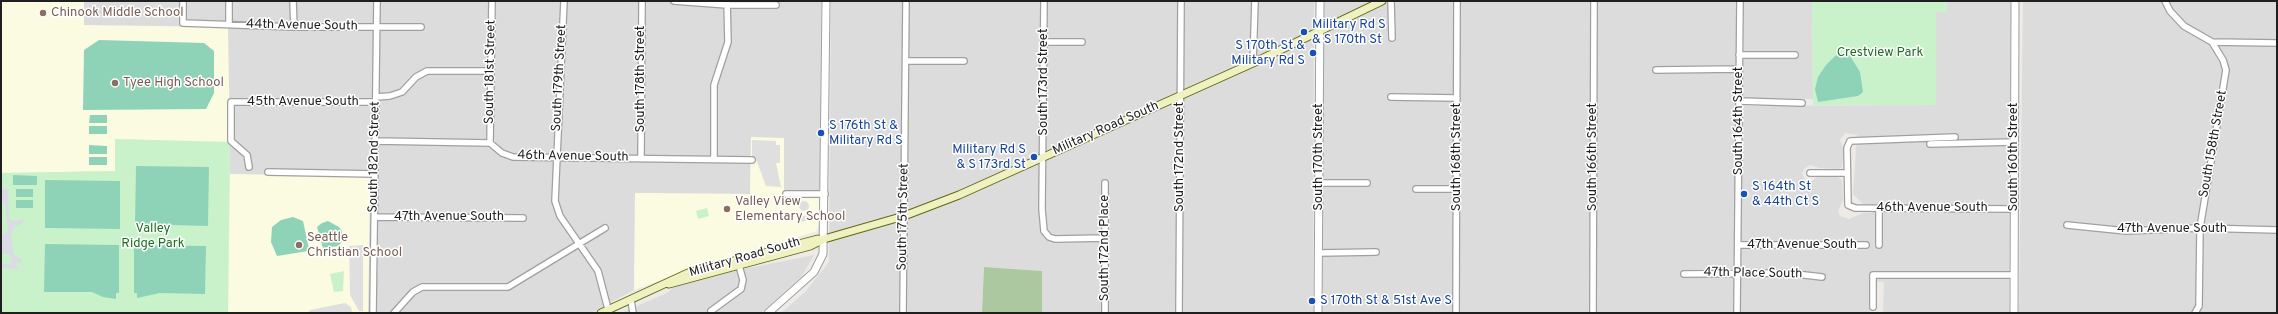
<!DOCTYPE html>
<style>
body{margin:0}
#map{position:relative;width:2278px;height:314px;overflow:hidden;background:#eeebe6;font-family:Overpass,sans-serif}
canvas{display:block}
.frame{position:absolute;inset:0;border:2px solid #1f1f1f;pointer-events:none}
</style>
<div id="map">
<canvas width="2278" height="314"></canvas>
<div class="frame"></div>
</div>
<script>
const context = document.querySelector('canvas').getContext('2d');
context.lineJoin = 'round';
function paint(path, color) { context.fillStyle = color; context.fill(path, 'evenodd'); }
const toPath = rows => new Path2D(rows.map(r => 'M' + r).join(''));
function trace(path, color, width, dash) { context.strokeStyle = color; context.lineWidth = width; context.lineCap = dash ? 'butt' : 'round'; context.setLineDash(dash || []); context.stroke(path); }
function write(font, color, halo, rows, align = 'center') {
  context.font = font + ' Overpass,sans-serif'; context.lineWidth = 3; context.setLineDash([]); context.textBaseline = 'middle'; context.strokeStyle = halo; context.fillStyle = color; for (const [text, x, y, turn = 0] of rows) {
    context.save(); context.translate(x, y); context.rotate((+turn || 0) * Math.PI / 180); context.textAlign = isNaN(turn) ? turn : align; if (halo) context.strokeText(text, 0, 0); context.fillText(text, 0, 0); context.restore();
  }
}
paint(toPath([
 [84,1,821,1,820,195,784,195,751,138,750,194,636,193,634,290,591,313,368,313,370,177,230,174,230,142,84,25],
 [831,1,1314,1,1313,313,1042,313,1042,271,984,267,982,313,781,313,805,292,829,262],
 [1322,1,1736,1,1737,313,1321,313],
 [1744,1,1812,1,1813,99,1743,98],
 [1947,1,2012,1,2009,313,1883,313,1884,282,1871,281,1870,313,1739,313,1741,106,1936,105,1936,12,1947,12],
 [1845,133,1857,135,1853,194,1872,213,1863,213,1849,219,1840,216,1838,211,1843,200,1842,180,1838,177,1817,177,1812,181,1806,181,1802,173,1805,168,1810,165,1819,168,1839,169,1842,167,1844,151,1840,140],
 [2023,1,2277,1,2277,313,2019,313],
 [814,255,802,276,761,313,621,313,667,293,679,282]
]), '#dcdcdc');
paint(toPath([
 [1,1,84,1,84,25,228,27,230,142,115,140,115,171,1,173],
 [751,137,784,138,784,195,820,195,819,222,817,231,683,272,634,290,635,193,750,194],
 [230,174,370,177,368,313,228,313]
]), '#fbfbe2');
paint(toPath([
 [984,267,1042,271,1042,313,982,313]
]), '#acc8a0');
paint(toPath([
 [1812,1,1947,1,1947,12,1936,12,1936,105,1813,105],
 [115,139,230,142,228,313,1,313,1,173,115,171],
 [707,208,709,216,698,219,696,211],
 [344,271,343,291,334,292,330,274]
]), '#c9f2cb');
paint(toPath([
 [99,40,204,43,214,51,214,93,206,109,83,110,84,50],
 [1847,51,1860,72,1863,92,1858,96,1818,102,1815,89,1818,77,1826,65,1835,56],
 [90,115,107,115,107,123,89,123],
 [89,126,107,126,107,134,89,134],
 [89,145,107,146,107,154,89,154],
 [89,157,107,157,107,165,89,165],
 [136,166,209,167,208,226,135,224],
 [13,175,37,176,37,185,13,185],
 [45,180,120,181,120,229,45,228],
 [16,189,33,189,33,197,16,197],
 [16,200,33,200,33,208,16,208],
 [293,217,303,221,309,249,308,251,277,256,271,242,272,227,281,220],
 [328,221,339,227,342,231,342,241,339,246,323,248,317,227,322,223],
 [45,244,119,245,119,293,116,293,116,299,103,297,92,292,44,292],
 [134,245,206,246,205,294,160,293,137,298,137,293,134,293]
]), '#8ed3b8');
paint(toPath([
 [752,140,776,141,776,145,780,145,780,163,776,163,781,187,766,186,756,159,752,158],
 '799 206a5 5 0 1 1 10 0a5 5 0 1 1-10 0Z',
 [812,214,813,219,800,222,799,217],
 [363,245,363,311,359,311,350,295,349,246],
 [345,303,351,307,352,313,308,313,310,310]
]), '#dfdfdf');
paint(toPath([
 [1,189,8,189,9,219,16,221,23,219,23,223,14,227,11,234,14,255,22,260,21,263,16,263,18,269,1,268,1,264,12,263,10,254,1,254,1,261,1,235,7,232,8,229,5,203,1,203]
]), '#dadbe4');
const minor = toPath([
 [183,1,183,23,294,27,421,27],
 [229,1,229,24],
 [293,1,294,27],
 [564,1,555,201,560,216,598,271,608,309],
 [674,1,727,5,776,5],
 [1044,1,1042,209,1044,231,1049,237,1055,239,1105,238],
 [1391,1,1392,38],
 [2165,1,2170,11,2184,26,2212,42,2223,60,2226,70,2200,228,2199,306,2195,313],
 [1044,42,1082,42],
 [2212,42,2277,43],
 [1739,55,1795,55],
 [906,61,964,61],
 [1253,63,1255,1],
 [1656,70,1739,69],
 [376,97,390,96,402,92,416,77,427,71,491,71],
 [1391,97,1457,98],
 [1739,101,1802,103],
 [1955,137,1850,141,1847,148,1848,205,1855,208,2013,209],
 [375,141,490,143,502,153,513,157,752,160],
 [490,143,492,1],
 [1930,144,2014,142],
 [641,158,642,1],
 [714,158,714,85,728,42,727,1],
 [249,167,247,155,231,141,231,102,376,102],
 [268,172,375,174],
 [1810,173,1846,173],
 [1319,183,1367,183],
 [1416,189,1457,189],
 [786,194,825,194],
 [375,217,523,218],
 [2067,225,2126,231,2200,228,2277,230],
 [1739,245,1866,245],
 [1879,245,1879,208],
 [1319,253,1376,252],
 [1684,274,1787,273,1822,277],
 [631,300,633,313],
 [1873,307,1873,275,2014,275],
 [711,311,741,289,743,280,738,262],
 [373,313,377,1],
 [394,313,413,292,422,287,508,287,605,228],
 [903,313,906,1],
 [1105,313,1105,183],
 [1179,313,1181,1],
 [1456,313,1457,1],
 [1593,313,1594,1],
 [1737,313,1740,1]
]);
const tertiary = toPath([
 [768,313,814,272,823,254,826,1],
 [1318,313,1320,1],
 [2014,313,2015,1]
]);
const secondary = toPath([
 [669,284,810,246,824,239,904,216,959,195,1253,63,1382,1],
 [601,313,688,273,818,239]
]);
trace(minor, '#a0a0a0', 8);
trace(tertiary, '#a0a0a0', 9);
trace(secondary, '#606813', 9);
trace(minor, '#fff', 5.5);
trace(tertiary, '#fff', 7);
trace(secondary, '#f0f1c1', 7);
for (const [x, y, r, color] of [
 [43,13,4,"#8d6e63"],
 [1304,32,4,"#1a4fb4"],
 [1313,53,4,"#1a4fb4"],
 [115,83,4,"#8d6e63"],
 [821,133,4,"#1a4fb4"],
 [1034,157,4,"#1a4fb4"],
 [1744,194,4,"#1a4fb4"],
 [727,209,4,"#8d6e63"],
 [299,245,4,"#8d6e63"],
 [1312,301,4,"#1a4fb4"]
]) { const dot = new Path2D(); dot.arc(x, y, r, 0, 2 * Math.PI); context.fillStyle = color; context.fill(dot); trace(dot, '#fff', 1.5); }
write('13px', '#785e54', '#fff', [
 ["Chinook Middle School",51,13],
 ["Tyee High School",123,83],
 ["Valley View",735,202],
 ["Elementary School",735,217],
 ["Seattle",307,238],
 ["Christian School",307,253]
], 'left');
write('13px', '#164399', '#fff', [
 ["Military Rd S",1312,25],
 ["& S 170th St",1312,40],
 ["S 170th St &",1305,46,"right"],
 ["Military Rd S",1305,61,"right"],
 ["S 176th St &",829,126],
 ["Military Rd S",829,141],
 ["Military Rd S",1026,150,"right"],
 ["& S 173rd St",1026,165,"right"],
 ["S 164th St",1752,187],
 ["& 44th Ct S",1752,202],
 ["S 170th St & 51st Ave S",1320,301]
], 'left');
write('13px', '#1f1f1f', '#fff', [
 ["44th Avenue South",302,26,1],
 ["South 181st Street",491,72,-89],
 ["South 179th Street",560,78,-87],
 ["South 178th Street",641,79,-90],
 ["South 173rd Street",1044,82,-90],
 ["45th Avenue South",303,102],
 ["South 164th Street",1739,121,-90],
 ["Military Road South",1106,129,-24],
 ["South 158th Street",2214,144,-80],
 ["South 182nd Street",375,157,-89],
 ["46th Avenue South",573,157,1],
 ["South 172nd Street",1180,157,-90],
 ["South 170th Street",1319,157,-90],
 ["South 168th Street",1457,157,-90],
 ["South 166th Street",1593,157,-90],
 ["South 160th Street",2014,157,-90],
 ["46th Avenue South",1932,208],
 ["47th Avenue South",449,217],
 ["South 175th Street",904,217,-89],
 ["47th Avenue South",2172,229],
 ["47th Avenue South",1802,245],
 ["South 172nd Place",1105,248,-90],
 ["Military Road South",745,258,-16],
 ["47th Place South",1753,274,1]
]);
write('13px', '#1a6f20', '#fff', [
 ["Crestview Park",1880,53],
 ["Valley",153,229],
 ["Ridge Park",153,244]
]);
</script>
